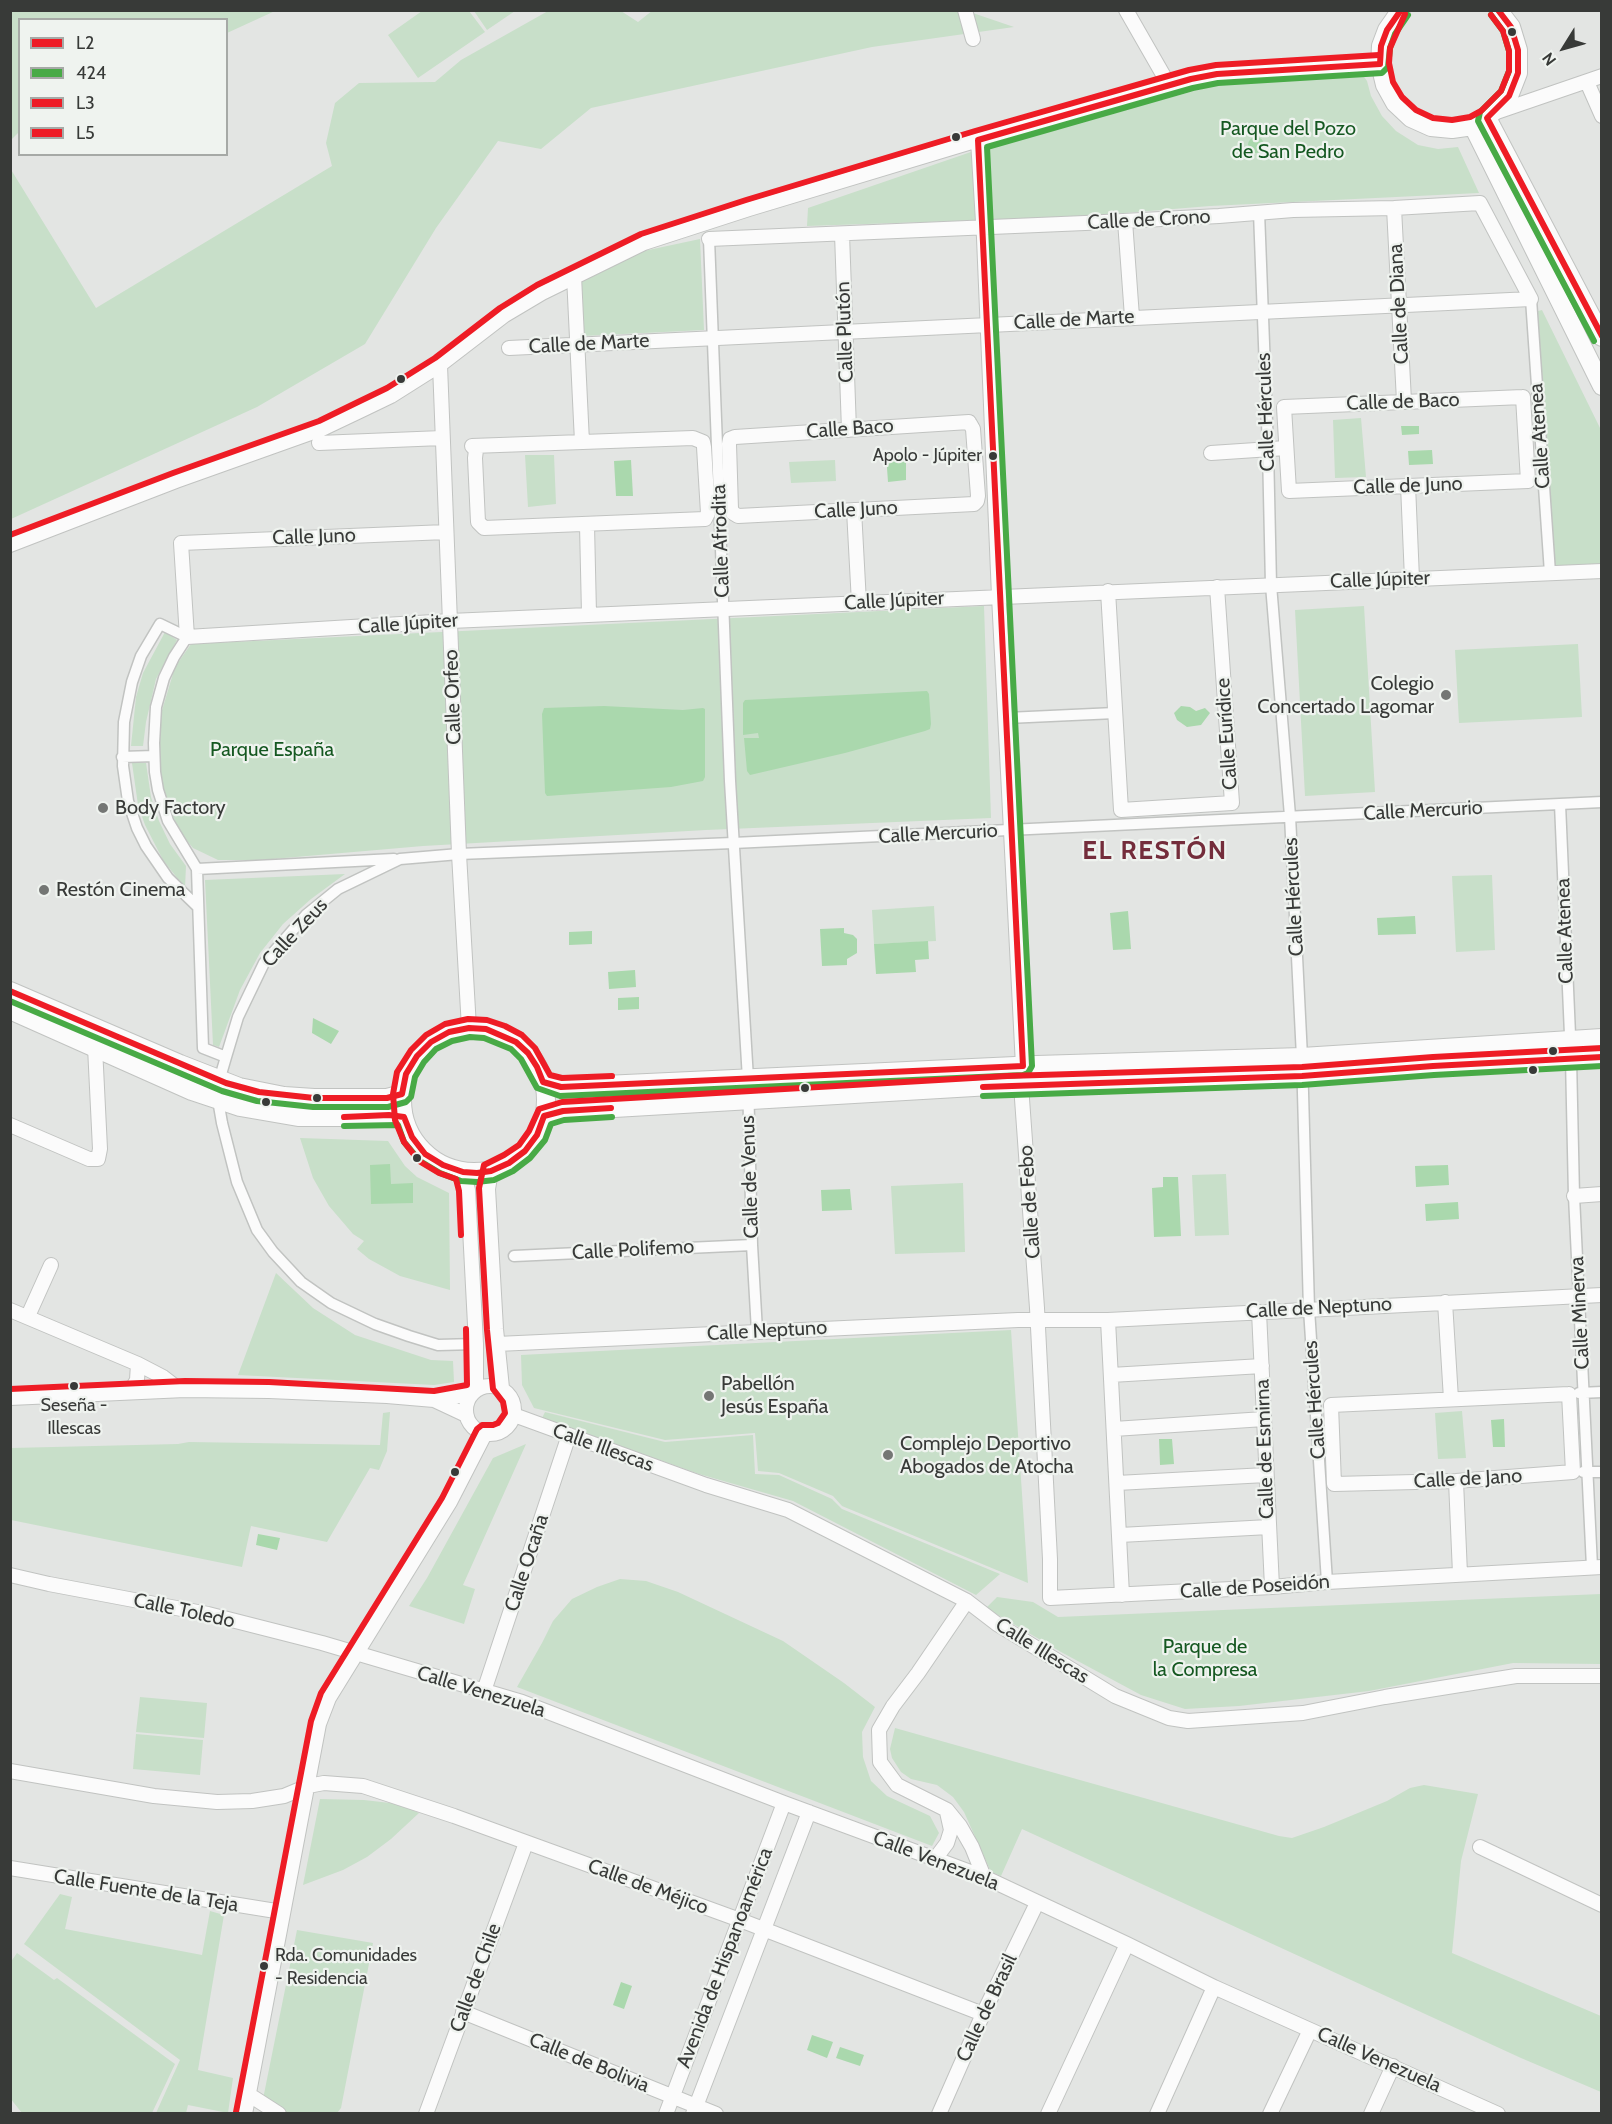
<!DOCTYPE html>
<meta charset="utf-8">
<style>
body{margin:0}
#map{position:relative;width:1612px;height:2124px;overflow:hidden;background:#e3e5e3;font-family:Cabin,sans-serif}
canvas{display:block}
.frame{position:absolute;inset:0;border:12px solid #383a38;pointer-events:none}
.legend{position:absolute;left:18px;top:18px;width:210px;height:138px;box-sizing:border-box;background:#eff3ef;border:2px solid #a6a9a6;margin:0;padding:8px 10px;list-style:none;font-size:18px;color:#383a38}
.legend li{display:flex;align-items:center;gap:12px;height:30px}
.legend b{width:30px;border:2px solid #a6a9a6}
.north{position:absolute;left:1534px;top:18px;width:60px;height:60px;-webkit-text-stroke:4px #eff3ef;paint-order:stroke;rotate:233deg;font-size:16px;font-weight:700;line-height:24px;text-align:center;color:#383a38}
.north::after{content:'';display:block;margin:auto;width:21px;height:27px;background:#383a38;clip-path:polygon(50% 0,100% 100%,50% 72%,0 100%)}
</style>
<div id="map">
<canvas width="1612" height="2124"></canvas>
<div class="frame"></div>
<ul class="legend">
<li><b style="height:8px;background:#ee1c25"></b>L2</li>
<li><b style="height:8px;background:#48aa46"></b>424</li>
<li><b style="height:8px;background:#ee1c25"></b>L3</li>
<li><b style="height:8px;background:#ee1c25"></b>L5</li>
</ul>
<div class="north">N</div>
</div>
<script>
const context = document.querySelector('canvas').getContext('2d');
context.lineJoin = 'round';
function paint(path, color) { context.fillStyle = color; context.fill(path, 'evenodd'); }
const toPath = rows => new Path2D(rows.map(r => 'M' + r).join(''));
function trace(path, color, width, dash) { context.strokeStyle = color; context.lineWidth = width; context.lineCap = dash ? 'butt' : 'round'; context.setLineDash(dash || []); context.stroke(path); }
function write(font, color, halo, rows, align = 'center') {
  context.font = font + ' Cabin,sans-serif'; context.lineWidth = 4.5; context.setLineDash([]); context.textBaseline = 'middle'; context.strokeStyle = halo; context.fillStyle = color; for (const [text, x, y, turn = 0] of rows) {
    context.save(); context.translate(x, y); context.rotate((+turn || 0) * Math.PI / 180); context.textAlign = isNaN(turn) ? turn : align; if (halo) context.strokeText(text, 0, 0); context.fillText(text, 0, 0); context.restore();
  }
}
paint(toPath([
 [11,10,275,10,275,11,227,33,226,20,20,20,19,132,11,140],
 [653,10,964,10,1014,27,872,47,591,108,541,149,498,141,436,228,365,344,257,407,11,519,10,168,96,308,332,166,326,143,335,103,359,83,435,82,461,60,548,11,621,11,638,22],
 [422,11,469,11,485,32,418,78,388,35],
 [474,11,515,11,487,30],
 [1362,74,1367,81,1371,96,1382,116,1396,131,1418,145,1438,149,1458,147,1479,193,1210,206,1075,217,807,226,808,208,1000,142,1233,81],
 [700,239,704,330,583,336,581,280,639,252],
 [1542,310,1601,430,1601,565,1550,568,1538,311],
 [1361,418,1366,477,1335,478,1333,420],
 [525,455,554,455,556,504,528,507],
 [835,460,836,481,791,483,789,462],
 [984,606,991,818,706,830,423,846,261,860,218,860,193,848,182,835,168,806,162,785,158,747,160,717,175,667,191,644],
 [1364,606,1375,792,1305,796,1295,610],
 [165,632,177,640,156,679,146,722,143,746,131,746,136,697,143,673],
 [1578,644,1582,717,1459,723,1455,650],
 [132,763,146,763,151,797,159,821,170,844,186,866,185,888,163,860,145,825,138,805],
 [345,874,311,899,283,924,260,953,240,990,219,1047,213,1045,205,880],
 [1492,875,1495,950,1456,952,1452,876],
 [934,906,936,941,874,944,872,910],
 [300,1138,388,1141,405,1166,417,1177,449,1193,450,1290,400,1276,369,1259,357,1249,364,1241,353,1234,329,1206,313,1178],
 [1226,1174,1229,1235,1195,1236,1192,1175],
 [963,1183,965,1252,895,1254,891,1186],
 [276,1273,313,1308,355,1335,431,1360,453,1361,454,1382,434,1385,238,1375],
 [1011,1330,1028,1583,842,1506,833,1496,779,1473,758,1471,755,1433,665,1440,534,1408,522,1385,521,1355],
 [1462,1411,1466,1458,1438,1459,1435,1413],
 [390,1412,387,1451,379,1470,370,1468,327,1542,251,1526,242,1567,11,1520,11,1448,178,1444,189,1442,380,1445,383,1413],
 [545,1412,665,1442,753,1435,755,1474,779,1475,832,1499,842,1509,1000,1574,976,1595,793,1501,699,1474,542,1418],
 [526,1444,463,1585,475,1589,464,1624,409,1606,427,1578,493,1458],
 [620,1579,646,1581,678,1592,783,1641,844,1683,875,1707,862,1732,863,1757,871,1781,887,1796,930,1816,939,1833,932,1846,517,1687,542,1643,553,1621,572,1599,597,1587],
 [1601,1594,1601,1664,1513,1663,1369,1691,1239,1706,1185,1709,1141,1695,1061,1652,986,1608,997,1597,1033,1602,1058,1617],
 [140,1697,207,1703,204,1738,136,1732],
 [895,1728,1279,1836,1292,1838,1324,1827,1387,1801,1410,1788,1424,1785,1478,1794,1461,1861,1452,1953,1601,2016,1601,2092,1521,2058,1022,1829,1001,1876,991,1872,964,1812,953,1797,937,1785,911,1779,901,1772,892,1758,890,1749],
 [136,1734,203,1740,200,1775,133,1769],
 [320,1799,364,1800,399,1804,419,1813,391,1839,367,1857,343,1870,303,1885],
 [60,1894,72,1897,65,1929,202,1955,210,1911,224,1915,198,2070,233,2078,228,2113,188,2105,186,2113,156,2113,180,2060,24,1944],
 [297,1930,373,1943,341,2108,337,2113,286,2113,263,2099],
 [17,1953,54,1980,57,1978,175,2064,152,2113,22,2113,10,2098,10,1963]
]), '#c8dfc9');
paint(toPath([
 '1248 145a8 8 0 1 1 16 0a8 8 0 1 1-16 0Z',
 [1401,426,1419,426,1419,434,1402,435],
 [1432,450,1433,464,1409,465,1408,451],
 [906,453,906,480,888,482,886,454],
 [631,460,633,496,616,496,614,461],
 [927,691,929,694,931,724,930,729,925,731,845,753,750,775,747,771,744,738,759,738,758,733,743,735,743,703,745,700],
 [604,706,683,710,703,708,705,709,705,777,703,781,671,787,547,796,545,793,542,714,544,708],
 [1181,706,1190,707,1196,711,1205,708,1210,713,1201,725,1187,727,1177,720,1174,713],
 [1128,911,1131,949,1113,950,1110,913],
 [1415,916,1416,934,1378,935,1377,918],
 [844,928,844,933,853,935,857,939,857,953,847,959,847,965,822,966,820,929],
 [592,931,592,944,569,945,569,932],
 [928,941,929,959,915,960,916,972,876,974,874,944],
 [635,970,636,987,609,989,608,972],
 [639,997,639,1009,618,1010,618,998],
 [313,1018,339,1031,331,1044,312,1033],
 [390,1164,391,1184,413,1183,413,1203,371,1204,370,1165],
 [1448,1165,1449,1185,1416,1187,1415,1166],
 [1163,1177,1178,1177,1181,1236,1154,1237,1152,1188,1163,1187],
 [850,1189,852,1210,822,1211,821,1190],
 [1458,1202,1459,1219,1426,1221,1425,1204],
 [1504,1419,1505,1447,1493,1447,1491,1420],
 [1159,1439,1172,1439,1174,1464,1160,1465],
 [258,1534,280,1538,277,1550,256,1545],
 [621,1982,632,1986,624,2009,613,2005],
 [812,2035,833,2042,827,2058,807,2050],
 [840,2047,864,2055,860,2066,836,2058]
]), '#aad8ad');
const pedestrian = toPath([
 [1259,212,1268,449,1271,585,1290,816,1302,1057,1309,1309,1327,1582],
 [709,239,730,781,748,1079,752,1245,757,1331],
 [1531,299,1550,573],
 [1007,718,1115,713],
 [122,757,154,756],
 [1560,804,1571,1058,1574,1196,1592,1567],
 [197,869,394,859],
 [198,907,168,878,146,846,137,828,128,801,123,766,124,722,132,682,141,656,160,624,187,637,174,657,164,678,156,707,154,743,155,772,158,790,168,821,197,869,203,1048,226,1057],
 [514,1256,752,1245],
 [476,1344,438,1345,409,1336,375,1324,331,1303,301,1282,273,1252,257,1230,237,1182,222,1123,218,1100,219,1081,226,1057,238,1017,264,963,306,915,338,889,400,859,459,854,733,843,1602,802],
 [1579,1393,1602,1392],
 [1583,1472,1602,1472]
]);
const minor = toPath([
 [965,10,973,39],
 [1126,10,1169,85],
 [1587,82,1602,116],
 [1494,113,1602,76],
 [978,140,984,238,999,596,1023,1066],
 [1394,208,1404,401],
 [1125,221,1132,317],
 [842,234,849,430],
 [574,276,582,442],
 [509,348,1531,299,1480,203,1394,208,1293,210,1219,216,1085,223,709,239],
 [440,365,459,854,469,1028],
 [1523,397,1528,481,1289,491,1284,407,1523,397],
 [969,422,973,429,978,496,977,501,974,504,738,516,733,513,731,509,729,444,730,439,735,437,969,422],
 [693,438,703,442,704,447,708,513,705,519,484,528,478,522,475,458,476,450,472,446,693,438],
 [319,443,442,438],
 [1211,453,1286,448],
 [1408,485,1412,579],
 [854,510,859,603],
 [587,525,589,614],
 [446,532,181,543,187,637,450,621,1602,571],
 [10,545,176,481,322,429,362,410,391,396,440,365,505,315,542,293,644,243,749,209,978,140,1191,79,1217,74,1380,64],
 [1108,591,1121,810,1232,803,1217,587],
 [1021,1085,1037,1308,1050,1559,1050,1598,1272,1587,1327,1582,1602,1567],
 [10,1125,89,1159,98,1159,100,1149,95,1047],
 [491,1171,488,1189,496,1329,502,1388],
 [463,1172,468,1190,476,1344,476,1389],
 [1574,1196,1602,1194],
 [1445,1302,1451,1399],
 [10,1310,138,1364,163,1377,180,1390],
 [1259,1312,1272,1587],
 [28,1316,51,1265],
 [1108,1320,1122,1595],
 [497,1344,1018,1320,1108,1320,1602,1295],
 [1111,1375,1262,1366],
 '466 1410a24 24 0 1 1 48 0a24 24 0 1 1-48 0Z',
 [130,1392,137,1380,138,1364],
 [1569,1394,1573,1472,1456,1481,1334,1484,1331,1405,1569,1394],
 [10,1398,185,1390,269,1391,387,1396,434,1400,470,1394],
 [434,1400,466,1415],
 [514,1415,706,1485,788,1510,967,1601,997,1624,1115,1696,1169,1718,1188,1721,1303,1713,1385,1697,1516,1676,1602,1676],
 [1114,1429,1264,1419],
 [1456,1481,1460,1574],
 [1117,1483,1266,1475],
 [1120,1535,1269,1527],
 [10,1575,49,1584,208,1614,322,1643,522,1702,784,1803,984,1877,1127,1944,1214,1987,1498,2114],
 [967,1601,918,1673,893,1706,879,1730,880,1762,897,1785,947,1810,960,1826,972,1847,984,1877],
 [484,1691,569,1435],
 [10,1771,154,1796,217,1802,252,1801,284,1796,308,1786,324,1783,363,1786,454,1816,740,1920,983,2014],
 [1480,1847,1602,1905],
 [935,1859,947,1843,951,1830,947,1812],
 [10,1868,282,1912],
 [463,2012,716,2114],
 [248,2094,279,2114],
 [245,2114,319,1724,329,1698,450,1502,485,1434],
 [426,2114,526,1843],
 [666,2114,784,1803],
 [693,2114,809,1812],
 [939,2114,983,2014,1037,1903],
 [1048,2114,1127,1944],
 [1157,2114,1214,1987],
 [1270,2114,1310,2030],
 [1371,2114,1393,2066]
]);
const tertiary = toPath([
 [1401,10,1387,30,1381,46,1380,64,1385,85,1395,103,1411,118,1431,127,1452,129,1473,126,1487,118,1509,96,1518,73,1518,50,1511,27,1498,10],
 [1487,118,1602,337],
 [1473,126,1602,386],
 [10,991,180,1064,239,1087,284,1096,314,1098,387,1098,402,1094],
 [10,1010,192,1091,240,1107,298,1117,370,1117,389,1115,404,1117],
 '402 1100a72 72 0 1 1 144 0a72 72 0 1 1-144 0Z',
 [543,1082,561,1087,1037,1065,1302,1057,1602,1038],
 [544,1116,563,1111,1008,1085,1302,1076,1433,1066,1602,1057]
]);
trace(pedestrian, '#c1c3c1', 13);
trace(minor, '#c1c3c1', 16);
trace(tertiary, '#c1c3c1', 20);
trace(pedestrian, '#fbfbfb', 10);
trace(minor, '#fbfbfb', 14);
trace(tertiary, '#fbfbfb', 18);
trace(toPath([
 [1498,10,1511,27,1518,50,1518,73,1509,96,1487,118,1602,336],
 [10,991,226,1083,259,1092,314,1098,387,1098,402,1094,406,1074,417,1056,431,1042,449,1032,469,1028,486,1029,516,1042,528,1053,537,1067,543,1082,561,1087,1023,1066,978,140,1191,79,1217,74,1380,64,1381,46,1387,30,1401,10],
 [983,1087,1302,1076,1433,1066,1602,1057],
 [344,1117,389,1115,404,1117,412,1137,425,1154,443,1165,463,1172,477,1173,491,1171,509,1163,525,1151,537,1135,544,1116,563,1111,611,1108]
]), '#ee1c25', 6);
trace(toPath([
 [1491,15,1503,31,1509,51,1509,71,1501,91,1480,112,1478,121,1594,341],
 [10,1001,222,1091,257,1101,313,1107,388,1107,406,1102,411,1097,415,1077,424,1062,436,1049,452,1041,470,1037,484,1038,511,1049,521,1059,537,1088,560,1096,1023,1075,1028,1073,1032,1066,987,147,1193,88,1218,83,1382,73,1388,67,1390,48,1395,34,1408,15],
 [983,1096,1302,1085,1434,1075,1602,1066],
 [344,1126,398,1125,404,1142,420,1161,440,1173,461,1181,477,1182,494,1180,513,1171,530,1158,545,1140,551,1124,564,1120,612,1117]
]), '#48aa46', 6);
trace(toPath([
 [461,1235,459,1191,456,1179,439,1173,419,1161,404,1142,395,1120,393,1094,397,1072,411,1050,426,1035,445,1024,468,1019,487,1020,505,1026,522,1035,535,1048,550,1075,562,1078,612,1076],
 [10,1389,185,1381,269,1382,434,1391,467,1385,466,1329],
 [236,2112,311,1721,321,1693,442,1498,477,1429,482,1425,493,1425,498,1423,505,1413,503,1402,493,1389,487,1330,479,1188,484,1165,504,1155,519,1145,529,1131,539,1109,562,1102,1007,1076,1302,1067,1433,1057,1602,1048]
]), '#ee1c25', 6);
trace(toPath([
 [1405,14,1390,48,1389,63,1393,82,1402,97,1416,110,1433,118,1452,120,1470,117,1481,111,1501,91,1509,71,1509,51,1503,31,1491,15],
 [10,535,173,473,319,421,358,402,387,388,435,358,500,308,537,285,641,234,746,200,975,131,1189,70,1216,65,1379,55]
]), '#ee1c25', 6);
for (const [x, y, r, color] of [
 [1512,32,5,"#383a38"],
 [956,137,5,"#383a38"],
 [401,379,5,"#383a38"],
 [993,456,5,"#383a38"],
 [1446,695,6,"#747674"],
 [103,808,6,"#747674"],
 [44,890,6,"#747674"],
 [1553,1051,5,"#383a38"],
 [1533,1070,5,"#383a38"],
 [805,1088,5,"#383a38"],
 [317,1098,5,"#383a38"],
 [266,1102,5,"#383a38"],
 [417,1158,5,"#383a38"],
 [74,1386,5,"#383a38"],
 [709,1396,6,"#747674"],
 [888,1455,6,"#747674"],
 [455,1472,5,"#383a38"],
 [264,1966,5,"#383a38"]
]) { const dot = new Path2D(); dot.arc(x, y, r, 0, 2 * Math.PI); context.fillStyle = color; context.fill(dot); trace(dot, '#eff3ef', 2); }
write('18px', '#383a38', '#eff3ef', [
 ["Apolo - Júpiter",982,456],
 ["Seseña -",74,1406,"center"],
 ["Illescas",74,1429,"center"],
 ["Rda. Comunidades",275,1956,"left"],
 ["- Residencia",275,1979,"left"]
], 'right');
write('20px', '#155821', '#eff3ef', [
 ["Parque del Pozo",1288,129],
 ["de San Pedro",1288,152],
 ["Parque España",272,750],
 ["Parque de",1205,1647],
 ["la Compresa",1205,1670]
]);
write('20px', '#383a38', '#eff3ef', [
 ["Calle de Crono",1149,220,-3],
 ["Calle de Diana",1399,304,-93],
 ["Calle de Marte",1074,320,-3],
 ["Calle Plutón",845,332,-92],
 ["Calle de Marte",589,344,-3],
 ["Calle de Baco",1403,402,-2],
 ["Calle Hércules",1266,412,-92],
 ["Calle Baco",850,429,-4],
 ["Calle Atenea",1540,436,-94],
 ["Calle de Juno",1408,486,-2],
 ["Calle Juno",856,510,-3],
 ["Calle Juno",314,537,-2],
 ["Calle Afrodita",721,541,-92],
 ["Calle Júpiter",1380,580,-2],
 ["Calle Júpiter",894,601,-3],
 ["Calle Júpiter",408,624,-4],
 ["Calle Orfeo",453,697,-92],
 ["Calle Eurídice",1227,734,-94],
 ["Calle Mercurio",1423,811,-3],
 ["Calle Mercurio",938,834,-3],
 ["Calle Hércules",1294,897,-93],
 ["Calle Atenea",1565,931,-92],
 ["Calle Zeus",295,933,-47],
 ["Calle de Venus",750,1177,-92],
 ["Calle de Febo",1030,1202,-94],
 ["Calle Polifemo",633,1250,-3],
 ["Calle de Neptuno",1319,1308,-3],
 ["Calle Minerva",1580,1313,-93],
 ["Calle Neptuno",767,1331,-3],
 ["Calle Hércules",1315,1400,-94],
 ["Calle Illescas",603,1448,20],
 ["Calle de Esmirna",1265,1449,-92],
 ["Calle de Jano",1468,1479,-3],
 ["Calle Ocaña",527,1563,-72],
 ["Calle de Poseidón",1255,1587,-4],
 ["Calle Toledo",184,1611,12],
 ["Calle Illescas",1042,1651,32],
 ["Calle Venezuela",481,1692,17],
 ["Calle Venezuela",936,1861,21],
 ["Calle de Méjico",648,1887,20],
 ["Calle Fuente de la Teja",146,1891,9],
 ["Avenida de Hispanoamérica",725,1958,-69],
 ["Calle de Chile",476,1978,-70],
 ["Calle de Brasil",987,2008,-65],
 ["Calle Venezuela",1379,2060,24],
 ["Calle de Bolivia",589,2063,22]
]);
write('20px', '#383a38', '#eff3ef', [
 ["Colegio",1434,684,"right"],
 ["Concertado Lagomar",1434,707,"right"],
 ["Body Factory",115,808],
 ["Restón Cinema",56,890],
 ["Pabellón",721,1384],
 ["Jesús España",721,1407],
 ["Complejo Deportivo",900,1444],
 ["Abogados de Atocha",900,1467]
], 'left');
context.letterSpacing = '1.5px';
write('bold 26px', '#742d3b', '#eff3ef', [
 ["EL RESTÓN",1155,851]
]);
context.letterSpacing = '0px';
</script>
